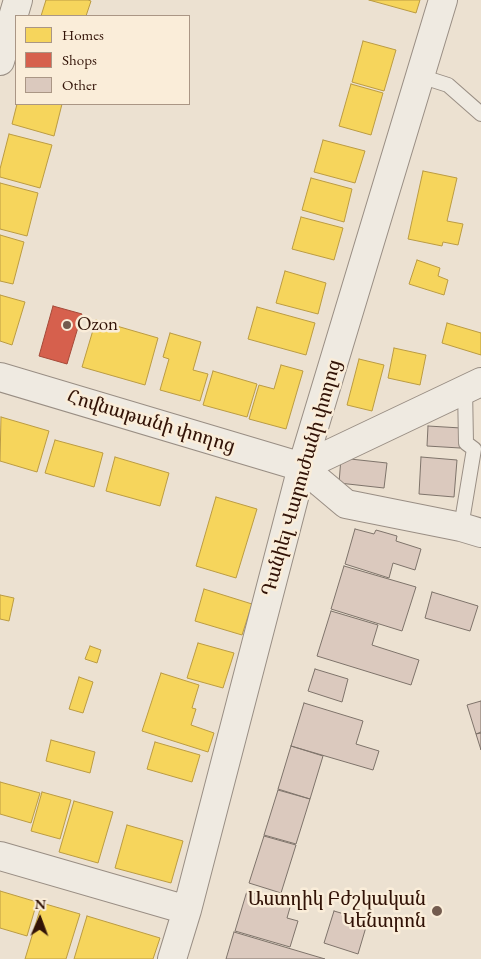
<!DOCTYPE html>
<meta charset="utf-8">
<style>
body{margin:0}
#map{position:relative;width:481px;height:959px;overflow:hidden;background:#ece1d1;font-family:"EB Garamond",serif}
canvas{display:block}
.legend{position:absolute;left:15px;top:15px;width:175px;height:90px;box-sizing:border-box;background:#faedd9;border:1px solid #aa9685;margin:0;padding:6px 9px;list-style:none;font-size:15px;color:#321307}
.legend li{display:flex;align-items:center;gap:10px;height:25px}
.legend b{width:25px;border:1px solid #aa9685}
.north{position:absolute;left:15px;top:894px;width:50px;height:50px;-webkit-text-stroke:4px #faedd9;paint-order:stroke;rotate:2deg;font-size:14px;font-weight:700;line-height:20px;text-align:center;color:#321307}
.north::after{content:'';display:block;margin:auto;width:18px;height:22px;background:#321307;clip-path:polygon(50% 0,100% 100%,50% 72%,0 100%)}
</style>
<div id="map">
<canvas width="481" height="959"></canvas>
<ul class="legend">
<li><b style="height:14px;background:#f6d55c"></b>Homes</li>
<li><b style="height:14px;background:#d6604d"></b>Shops</li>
<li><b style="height:14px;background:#dbc9be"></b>Other</li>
</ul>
<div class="north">N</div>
</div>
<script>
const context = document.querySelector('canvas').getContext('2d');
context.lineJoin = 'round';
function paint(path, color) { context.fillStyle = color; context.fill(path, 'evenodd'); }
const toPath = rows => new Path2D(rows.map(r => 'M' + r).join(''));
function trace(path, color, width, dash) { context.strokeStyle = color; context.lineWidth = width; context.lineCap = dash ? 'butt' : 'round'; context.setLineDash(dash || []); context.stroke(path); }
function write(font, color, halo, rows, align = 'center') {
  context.font = font + ' "EB Garamond","Noto Serif Armenian",serif'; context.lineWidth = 5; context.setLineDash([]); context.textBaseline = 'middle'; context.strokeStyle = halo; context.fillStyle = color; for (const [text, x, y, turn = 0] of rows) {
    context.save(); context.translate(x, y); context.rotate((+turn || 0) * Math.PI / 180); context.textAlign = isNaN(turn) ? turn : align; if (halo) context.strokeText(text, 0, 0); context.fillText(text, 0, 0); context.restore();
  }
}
const homes = toPath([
 [46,0,88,0,91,1,86,16,41,16,46,0],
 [369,0,420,0,416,13,369,0],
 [363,41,396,50,384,91,352,82,363,41],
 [351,84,383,93,371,135,339,126,351,84],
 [17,104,62,104,54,136,12,124,17,104],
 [9,134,52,145,40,188,0,177,0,169,9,134],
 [323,140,365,151,355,183,314,172,323,140],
 [423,171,457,178,447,221,463,224,458,245,443,242,442,246,408,239,423,171],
 [311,178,352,189,344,222,302,210,311,178],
 [0,183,38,193,27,236,0,229,0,183],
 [301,217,343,228,334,260,292,249,301,217],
 [0,235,24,242,13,284,0,281,0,235],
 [417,260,440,268,438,276,448,280,444,295,409,284,417,260],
 [285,271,326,283,318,314,276,303,285,271],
 [0,295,25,302,12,345,0,341,0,295],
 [257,307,315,323,306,355,248,339,257,307],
 [96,320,158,338,145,385,82,367,96,320],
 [447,323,481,333,481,355,442,343,447,323],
 [170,333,201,342,193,370,208,374,200,401,160,390,169,359,163,357,170,333],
 [394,348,426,355,420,385,388,378,394,348],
 [359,359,384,365,372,411,347,405,359,359],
 [281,365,303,371,286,429,249,419,259,385,274,389,281,365],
 [213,371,257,384,247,417,203,405,213,371],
 [1,417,49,431,37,472,0,461,1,417],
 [55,440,103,453,94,487,45,473,55,440],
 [115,457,169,473,160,506,106,491,115,457],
 [216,497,257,509,236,578,196,566,216,497],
 [204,589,252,604,242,635,195,621,204,589],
 [0,595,14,598,9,621,0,619,0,595],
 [198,643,234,653,223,688,187,678,198,643],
 [90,646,101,650,97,663,85,659,90,646],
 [161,673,199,685,192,708,196,709,191,725,214,733,208,752,142,731,161,673],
 [79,677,93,682,83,713,69,709,79,677],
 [51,740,95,752,90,773,46,761,51,740],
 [155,742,200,755,192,782,147,769,155,742],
 [0,782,40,793,31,823,0,814,0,782],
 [42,792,71,800,60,839,31,831,42,792],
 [74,801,113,812,98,863,59,852,74,801],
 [127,825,183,841,171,883,115,868,127,825],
 [0,891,37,902,27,936,0,928,0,891],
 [42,903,80,914,66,959,25,959,42,903],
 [87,916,160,938,153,959,74,959,87,916]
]);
paint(homes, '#f6d55c');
trace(homes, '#bb9b42', 1);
const shops = toPath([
 [53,306,82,314,67,364,39,356,53,306]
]);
paint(shops, '#d6604d');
trace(shops, '#a54938', 1);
const building = toPath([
 [428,426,461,428,460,448,427,446,428,426],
 [421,457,457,460,454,497,419,494,421,457],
 [341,458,387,463,384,488,339,483,341,458],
 [355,529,374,534,376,530,397,536,396,541,421,549,415,570,393,563,389,578,345,564,355,529],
 [344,566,416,587,402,631,331,609,344,566],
 [432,592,478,606,470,631,425,618,432,592],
 [331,611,378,625,372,645,419,660,411,685,317,656,331,611],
 [315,669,348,679,342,702,308,691,315,669],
 [481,701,481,732,476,734,467,705,481,701],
 [304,703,363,721,356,744,379,751,373,770,291,746,304,703],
 [481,733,481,750,476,734,481,733],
 [291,746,323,756,310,799,278,789,291,746],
 [278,790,310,799,296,844,264,835,278,790],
 [264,836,296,845,281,893,249,883,264,836],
 [247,891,291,904,287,918,298,921,290,947,235,931,247,891],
 [334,911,351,916,349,922,366,927,358,954,324,943,334,911],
 [234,932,325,959,226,959,234,932]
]);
paint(building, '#dbc9be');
trace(building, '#7e736a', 1);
const lane = toPath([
 [420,76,448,85,481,114],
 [461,527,474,449,466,443,465,388]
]);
const street = toPath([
 [0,61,18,0],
 [0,377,302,467,346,504,461,527,481,533],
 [302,467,481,382],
 [0,856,187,910],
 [172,959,187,910,302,467,443,0]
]);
trace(lane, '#998e84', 16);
trace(street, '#998e84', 30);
trace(lane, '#efeae1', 14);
trace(street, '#efeae1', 28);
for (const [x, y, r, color] of [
 [67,325,5,"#735b4e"],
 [437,911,6,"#735b4e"]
]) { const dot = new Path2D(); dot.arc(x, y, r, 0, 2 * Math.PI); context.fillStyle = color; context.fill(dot); trace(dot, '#faedd9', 2); }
write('19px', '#321307', '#faedd9', [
 ["Ozon",77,325],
 ["Աստղիկ Բժշկական",426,900,"right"],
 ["Կենտրոն",426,922,"right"]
], 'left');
write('19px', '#321307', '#faedd9', [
 ["Հովնաթանի փողոց",151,422,17],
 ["Դանիել Վարուժանի փողոց",302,478,-74]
]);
</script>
